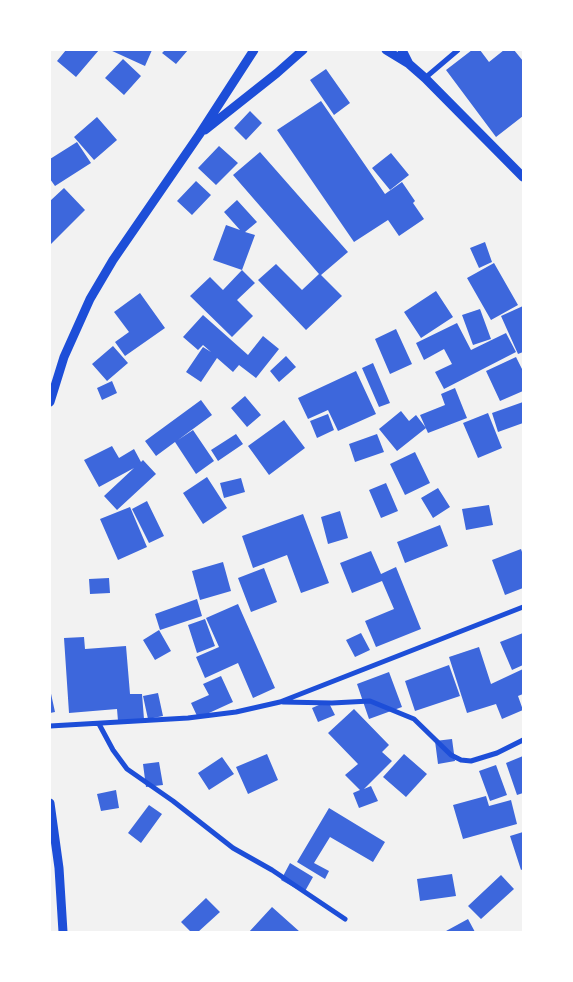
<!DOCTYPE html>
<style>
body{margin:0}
#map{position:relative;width:573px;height:982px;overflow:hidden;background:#f2f2f2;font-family:Karla,sans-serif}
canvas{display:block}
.frame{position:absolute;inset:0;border:51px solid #fff;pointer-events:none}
</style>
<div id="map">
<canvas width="573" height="982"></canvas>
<div class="frame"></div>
</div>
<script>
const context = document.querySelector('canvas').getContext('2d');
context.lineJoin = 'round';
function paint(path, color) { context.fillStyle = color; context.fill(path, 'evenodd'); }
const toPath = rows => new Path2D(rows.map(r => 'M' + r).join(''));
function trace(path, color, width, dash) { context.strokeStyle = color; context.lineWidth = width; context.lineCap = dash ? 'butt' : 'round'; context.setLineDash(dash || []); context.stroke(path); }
paint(toPath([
 [66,50,99,50,76,77,57,61],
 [110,50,152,50,145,66],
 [165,50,188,50,176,64,162,53],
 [472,50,480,50,489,62,504,50,514,50,523,61,523,116,496,137,446,70],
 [123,59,141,76,124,95,105,78],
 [326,69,350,103,334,115,310,80],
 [321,101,385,194,402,182,415,201,413,203,424,219,399,236,388,220,354,242,277,130],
 [250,111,262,123,246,140,234,128],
 [97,117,117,140,94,160,74,137],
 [77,142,91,163,55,186,50,179,50,159],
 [219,146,238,163,216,185,198,168],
 [260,152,348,252,321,275,342,296,306,330,258,280,276,264,302,290,319,274,233,175],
 [391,153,409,175,390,190,372,168],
 [196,181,211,195,192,215,177,201],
 [64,188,85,210,50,245,50,201],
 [237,200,257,222,245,232,255,235,242,270,255,283,237,300,253,316,232,337,190,296,210,277,223,290,242,270,213,260,226,225,240,230,224,212],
 [485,242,492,262,479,268,470,248],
 [494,263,518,305,491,320,467,278],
 [436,291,453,317,421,338,404,312],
 [140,293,165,328,125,356,115,342,129,332,114,312],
 [523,306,523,352,518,354,501,316],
 [480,309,491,339,473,345,462,315],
 [203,315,248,355,263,336,279,349,256,378,239,365,233,372,217,358,201,382,186,372,203,347,211,352,203,345,198,350,183,337],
 [457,323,471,350,506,333,516,352,444,389,435,372,452,364,444,349,424,360,416,343],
 [396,329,412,364,390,374,375,339],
 [113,346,128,363,107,381,92,364],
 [286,356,296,367,279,382,270,371],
 [516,357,523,371,523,391,500,401,486,371],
 [373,363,390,403,379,407,362,368],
 [356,371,376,414,338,431,328,410,308,419,298,398],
 [112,381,117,393,102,400,97,388],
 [455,388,467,418,428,433,420,415,445,405,441,394],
 [245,396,261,415,247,427,231,408],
 [201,400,212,415,178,440,193,430,214,461,196,474,175,442,156,456,145,441],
 [523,402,523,423,498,432,492,413],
 [401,411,409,421,416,415,426,428,397,451,379,429],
 [488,413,502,448,478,458,463,423],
 [328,414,334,430,317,438,310,421],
 [284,420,305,448,269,475,248,446],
 [236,434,243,444,218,461,211,450],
 [377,434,384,452,355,462,349,444],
 [112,446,119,458,134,449,141,462,143,460,156,474,117,510,104,496,134,468,99,487,84,460],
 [415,452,430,483,405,495,390,464],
 [207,477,227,508,203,524,183,493],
 [241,478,245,492,224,498,220,483],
 [386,483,398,511,381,518,369,490],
 [438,488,450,507,433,518,421,498],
 [147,501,164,536,149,543,132,509],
 [489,505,493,525,466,530,462,509],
 [130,507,147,547,118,560,100,519],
 [340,511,348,538,328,544,321,517],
 [303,514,329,583,301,593,287,555,253,568,242,536],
 [440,525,448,546,405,563,397,542],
 [521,549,523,555,523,588,505,595,492,560],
 [371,551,381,574,396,567,421,629,376,647,365,621,394,609,382,581,352,593,340,563],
 [223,562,231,591,200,600,192,571],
 [264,568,277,602,251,612,238,578],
 [109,578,110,593,90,594,89,579],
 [197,599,202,616,160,630,155,614],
 [238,604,275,688,253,698,238,663,205,678,196,657,219,647,206,618],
 [205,619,215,646,197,653,188,625],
 [159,630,171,651,155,660,143,640],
 [361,633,370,650,355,657,346,640],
 [523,633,523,665,512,670,500,642],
 [84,637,85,649,126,646,130,694,142,694,144,719,118,721,117,709,69,713,64,638],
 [479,647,491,684,523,669,523,694,518,696,523,710,502,719,496,704,467,713,449,657],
 [449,665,460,696,415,711,405,681],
 [389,672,402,707,369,719,357,684],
 [221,676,233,702,198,718,191,703,209,695,203,684],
 [50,689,55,712,50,713],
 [158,693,163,716,148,719,143,696],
 [328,701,335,715,318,722,312,708],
 [354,709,389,745,382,752,392,761,364,789,371,786,378,801,359,808,353,793,360,790,345,775,358,764,328,733],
 [452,739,455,761,438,764,435,741],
 [267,754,278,780,248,794,236,767],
 [404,754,427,774,406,797,383,777],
 [523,756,523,793,517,795,506,763],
 [222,757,234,774,209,790,198,773],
 [159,762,163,785,146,787,143,764],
 [496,765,507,795,490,801,479,771],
 [116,790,119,808,101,811,97,794],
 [486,796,489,806,511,800,517,824,463,839,453,805],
 [149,805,162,814,141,843,128,833],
 [329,808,385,842,373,862,330,837,314,863,329,871,325,879,297,862],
 [523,832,523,869,521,870,510,836],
 [290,863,313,877,304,893,281,880],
 [452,874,456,896,420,901,417,879],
 [501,875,514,889,481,919,468,906],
 [206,898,220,912,198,932,191,932,181,922],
 [272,907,300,932,249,932],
 [468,919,475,932,447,932,446,931]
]), '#3d67dc');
trace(toPath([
 [425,78,458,50],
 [283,702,332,703,370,701,414,719,451,755,461,760,471,761,497,753,523,740],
 [99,724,113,750,127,769,173,801,233,848,272,870,345,919],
 [50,726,188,718,236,712,280,702,523,607]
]), '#1d4ed8', 5);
trace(toPath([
 [386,50,409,64,425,78,523,177],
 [402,50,409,64],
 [205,130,277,73,303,50],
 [50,402,64,357,90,299,113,260,199,135,254,50],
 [50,803,59,868,63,932]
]), '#1d4ed8', 9);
</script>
